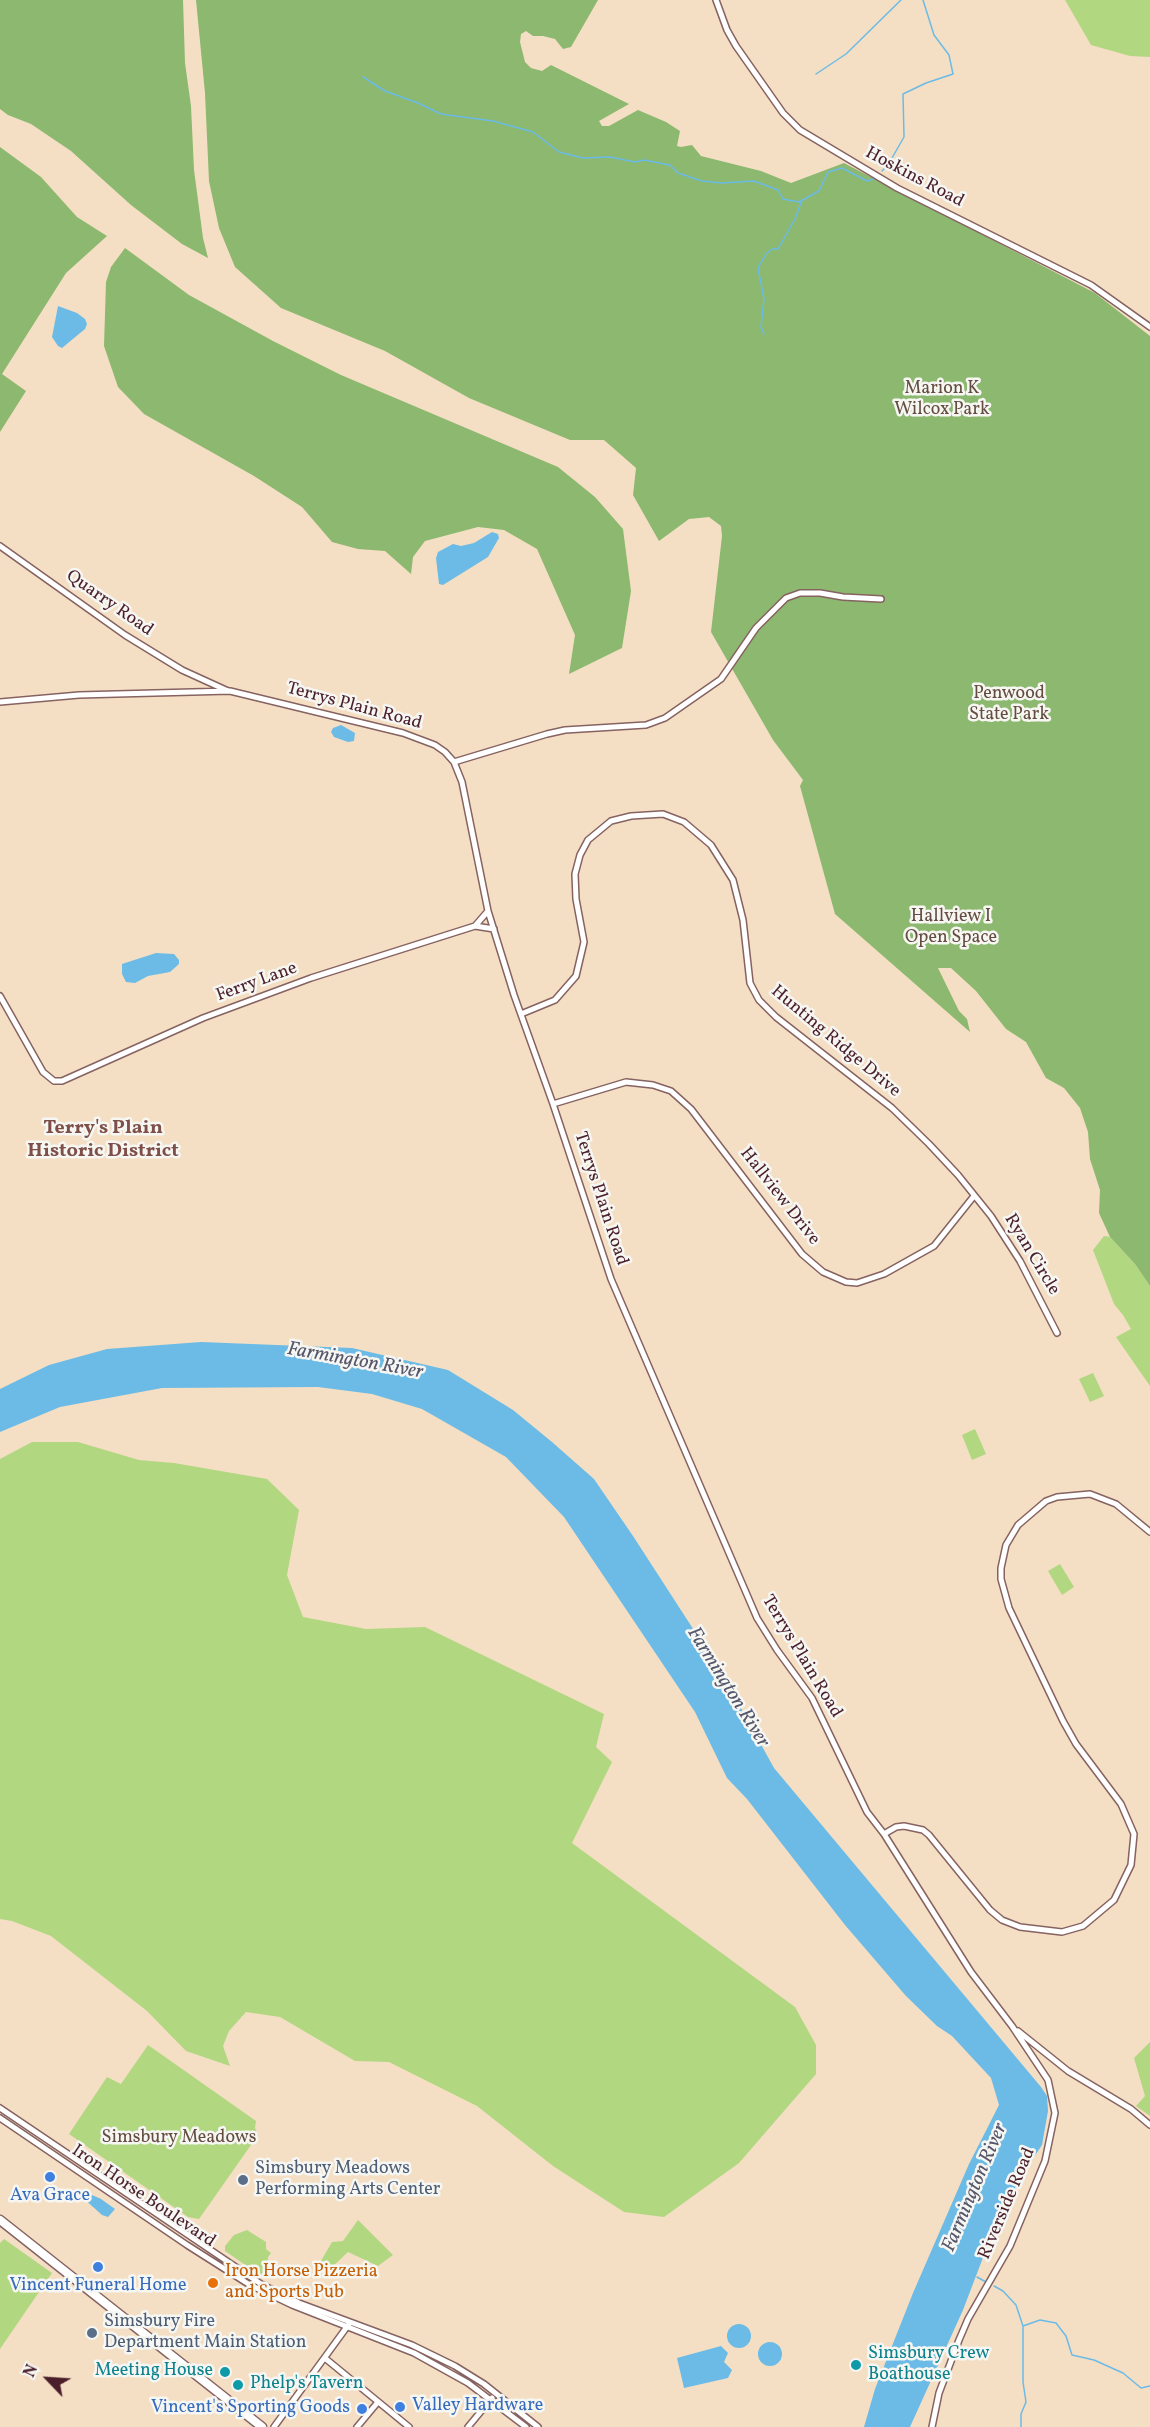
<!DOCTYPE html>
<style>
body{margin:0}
#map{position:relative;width:1150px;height:2427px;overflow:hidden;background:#f4dfc4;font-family:Vollkorn,serif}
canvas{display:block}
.north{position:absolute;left:18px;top:2349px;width:60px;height:60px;-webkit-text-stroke:4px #f6f6f2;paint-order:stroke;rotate:295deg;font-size:16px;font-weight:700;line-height:24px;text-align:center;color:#4a1f2b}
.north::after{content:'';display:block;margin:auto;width:21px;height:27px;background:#4a1f2b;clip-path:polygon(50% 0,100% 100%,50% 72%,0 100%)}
</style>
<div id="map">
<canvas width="1150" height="2427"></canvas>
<div class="north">N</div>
</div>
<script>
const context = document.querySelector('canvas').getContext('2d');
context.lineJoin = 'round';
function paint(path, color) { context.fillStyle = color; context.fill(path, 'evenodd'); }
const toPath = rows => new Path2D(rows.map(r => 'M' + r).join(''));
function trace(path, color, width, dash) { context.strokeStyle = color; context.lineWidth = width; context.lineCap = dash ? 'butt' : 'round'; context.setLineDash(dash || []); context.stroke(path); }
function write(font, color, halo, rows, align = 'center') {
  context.font = font + ' Vollkorn,serif'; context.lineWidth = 5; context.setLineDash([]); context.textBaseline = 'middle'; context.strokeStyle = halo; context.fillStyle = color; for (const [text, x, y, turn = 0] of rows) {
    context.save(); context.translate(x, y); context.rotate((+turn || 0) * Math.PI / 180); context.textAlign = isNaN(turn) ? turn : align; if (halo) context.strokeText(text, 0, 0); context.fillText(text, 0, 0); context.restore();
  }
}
paint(toPath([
 [1065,0,1150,0,1150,57,1130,56,1091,45],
 [1104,1236,1110,1237,1135,1264,1150,1286,1150,1386,1116,1337,1131,1329,1123,1315,1114,1304,1093,1250],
 [1093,1373,1104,1396,1090,1402,1079,1379],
 [975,1429,986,1454,972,1460,962,1435],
 [32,1442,78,1442,139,1460,174,1463,267,1479,299,1510,287,1575,303,1617,366,1629,425,1627,604,1714,596,1747,612,1762,572,1843,795,2007,816,2045,816,2074,739,2163,664,2217,624,2212,553,2166,477,2106,389,2062,355,2061,280,2017,246,2012,229,2031,223,2046,230,2066,186,2051,147,2011,51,1936,12,1921,0,1919,0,1459],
 [1060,1564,1074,1587,1062,1595,1048,1571],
 [1150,2042,1150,2116,1136,2106,1145,2096,1134,2058],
 [148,2045,256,2121,255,2128,258,2135,199,2219,188,2217,69,2134,107,2077,121,2084],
 [358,2220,393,2255,378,2266,348,2252,330,2269,324,2270,318,2266,332,2242,343,2241],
 [247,2230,266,2242,266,2249,271,2253,268,2257,267,2272,260,2275,225,2251,225,2246,234,2235],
 [4,2239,52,2273,0,2349,0,2243]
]), '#b1d781');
paint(toPath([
 [0,0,183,0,185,63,191,106,194,170,203,238,208,258,182,244,131,205,71,151,31,124,8,115,0,109],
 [196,0,598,0,571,47,563,49,555,39,543,36,533,36,526,31,521,34,520,42,525,62,531,68,542,71,551,65,629,104,599,121,602,126,609,126,638,110,666,122,680,131,677,146,681,147,692,145,701,156,761,171,791,183,844,163,1095,293,1150,336,1150,1286,1135,1264,1110,1237,1099,1213,1100,1190,1090,1159,1088,1132,1080,1108,1064,1088,1046,1078,1026,1042,1006,1029,976,991,951,968,938,968,959,1011,967,1019,970,1032,835,914,800,786,803,780,773,740,711,632,722,536,721,526,709,517,689,519,659,541,633,495,636,468,604,440,570,440,469,398,385,351,281,308,235,267,219,228,209,181,205,93],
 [0,147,41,177,77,217,107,236,66,273,2,374,26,391,0,432],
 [125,248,189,295,273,341,341,375,558,467,595,497,623,529,631,591,622,648,569,674,575,635,537,549,504,530,478,527,425,541,413,557,411,574,385,551,358,549,332,542,302,507,254,476,144,414,118,387,104,346,106,282,111,267]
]), '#8cb86f');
paint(toPath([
 [58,306,77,313,85,319,87,324,85,329,62,348,58,346,52,337],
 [492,532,498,534,499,538,488,557,443,585,439,584,436,558,438,552,453,544,461,546,474,543],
 [341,725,355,733,354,741,348,742,334,737,331,732,333,728],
 [156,953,174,954,179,960,179,964,170,972,148,976,135,983,126,982,122,974,122,964],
 [201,1342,352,1348,448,1370,513,1410,552,1442,594,1479,633,1536,721,1672,774,1768,1041,2087,1047,2096,1048,2111,1042,2145,1020,2178,992,2234,963,2310,910,2427,864,2427,875,2389,913,2293,969,2164,999,2105,991,2078,952,2036,937,2026,906,1996,845,1925,747,1799,727,1778,695,1712,564,1517,506,1457,422,1409,372,1394,318,1387,162,1388,60,1407,0,1432,0,1389,49,1365,107,1349],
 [83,2191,101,2199,115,2209,108,2217,102,2215,82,2197],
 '727 2336a12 12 0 1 1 24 0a12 12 0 1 1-24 0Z',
 '758 2354a12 12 0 1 1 24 0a12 12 0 1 1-24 0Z',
 [721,2346,728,2353,724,2362,732,2370,728,2378,684,2388,677,2358]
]), '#6bbbe6');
trace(toPath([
 [816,74,846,54,901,0],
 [363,77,385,91,418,103,441,114,493,121,533,132,559,152,583,158,610,157,635,162,644,160,670,165,678,173,702,181,722,183,754,181,778,190,783,199,799,202,819,191,828,172,842,168,867,181,873,179],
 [882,171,888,165,904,137,903,94,926,83,953,74,949,55,934,35,923,0],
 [764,334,761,327,764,299,758,268,766,254,772,249,778,249,795,219,802,200],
 [977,2277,986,2282],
 [994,2286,1003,2291,1016,2305,1023,2326,1040,2320,1056,2323,1066,2336,1072,2355,1094,2360,1123,2373,1141,2388,1150,2386],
 [1021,2427,1021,2414,1026,2402,1023,2382,1023,2327]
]), '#6bbbe6', 1.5);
const minor = toPath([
 [716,0,727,30,736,46,783,113,800,130,897,188,1091,285,1150,327],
 [0,546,125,635,182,670,228,691],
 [0,702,79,695,230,691,403,733,435,745,445,752,454,762,462,782,488,911,514,995,553,1104,611,1279,757,1618,777,1650,812,1698,867,1812,884,1834,971,1972,1012,2026,1048,2080,1055,2113,1045,2161,1010,2246,968,2319,959,2340,939,2393,932,2427],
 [454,762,547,734,565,730,646,725,665,718,721,679,756,628,786,598,800,593,820,593,843,597,881,599],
 [475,926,488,911],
 [0,996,43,1072,54,1081,62,1081,203,1018,311,978,475,926,494,929],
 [521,1014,555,1000,576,976,584,942,576,899,575,874,580,855,588,840,611,821,631,816,663,814,684,822,711,845,733,880,743,920,750,983,759,1000,776,1017,892,1108,929,1144,958,1175,991,1216,1020,1261,1057,1333],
 [553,1104,626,1082,653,1085,671,1091,691,1109,802,1254,823,1272,846,1282,857,1283,884,1274,934,1246,974,1196],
 [884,1834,896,1827,904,1826,923,1830,929,1835,990,1910,1002,1920,1020,1927,1062,1932,1083,1926,1114,1900,1131,1865,1134,1834,1121,1804,1076,1744,1063,1721,1009,1608,1001,1579,1001,1568,1006,1545,1018,1525,1046,1501,1057,1497,1090,1494,1116,1504,1150,1532],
 [1018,2031,1068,2071,1131,2109,1150,2125],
 [0,2108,261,2284,299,2303,412,2345,455,2366,484,2384,538,2427],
 [0,2118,187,2245,250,2285,292,2305,414,2353,468,2383,526,2427],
 [326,2359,409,2427],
 [274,2427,349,2324],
 [357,2427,378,2402],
 [468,2427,492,2398]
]);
const highway = toPath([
 [0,2220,262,2427]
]);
trace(minor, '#866261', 8);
trace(highway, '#866261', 11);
trace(minor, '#fff', 5);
trace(highway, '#fff', 8);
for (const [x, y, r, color] of [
 [50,2177,6,"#3f7fe0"],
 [243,2180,6,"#5c6f8a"],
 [98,2267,6,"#3f7fe0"],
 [213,2283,6,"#e8710a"],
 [92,2333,6,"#5c6f8a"],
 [856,2365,6,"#0f9aa8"],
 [225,2372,6,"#0f9aa8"],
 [238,2385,6,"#0f9aa8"],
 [400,2407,6,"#3f7fe0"],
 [362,2409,6,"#3f7fe0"]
]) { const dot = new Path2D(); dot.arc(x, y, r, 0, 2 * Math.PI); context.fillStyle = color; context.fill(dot); trace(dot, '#f6f6f2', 2); }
write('18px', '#4a1f2b', '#f6f6f2', [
 ["Hoskins Road",914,178,28],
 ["Quarry Road",109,604,35],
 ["Terrys Plain Road",354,707,15],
 ["Ferry Lane",257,983,-20],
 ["Hunting Ridge Drive",835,1042,40],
 ["Hallview Drive",779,1197,52],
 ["Terrys Plain Road",600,1199,72],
 ["Ryan Circle",1031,1255,59],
 ["Terrys Plain Road",801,1657,59],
 ["Iron Horse Boulevard",143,2197,34],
 ["Riverside Road",1008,2204,-67]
]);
write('18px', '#644d40', '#f6f6f2', [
 ["Marion K",942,390],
 ["Wilcox Park",942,411],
 ["Penwood",1009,695],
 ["State Park",1009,716],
 ["Hallview I",951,918],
 ["Open Space",951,939],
 ["Simsbury Meadows",179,2139]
]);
write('18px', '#4e5e75', '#f6f6f2', [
 ["Simsbury Meadows",255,2170],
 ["Performing Arts Center",255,2191],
 ["Simsbury Fire",104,2323],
 ["Department Main Station",104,2344]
], 'left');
write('18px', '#366cbe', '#f6f6f2', [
 ["Ava Grace",50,2197],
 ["Vincent Funeral Home",98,2287],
 ["Valley Hardware",412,2407,"left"],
 ["Vincent's Sporting Goods",350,2409,"right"]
]);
write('18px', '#c56008', '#f6f6f2', [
 ["Iron Horse Pizzeria",225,2273],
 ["and Sports Pub",225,2294]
], 'left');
write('18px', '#0d838f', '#f6f6f2', [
 ["Simsbury Crew",868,2355],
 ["Boathouse",868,2376],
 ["Meeting House",213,2372,"right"],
 ["Phelp's Tavern",250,2385]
], 'left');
write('bold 20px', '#7e4f49', '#f6f6f2', [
 ["Terry's Plain",103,1129],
 ["Historic District",103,1152]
]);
write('italic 20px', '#56566c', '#f6f6f2', [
 ["Farmington River",355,1362,10],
 ["Farmington River",727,1688,58],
 ["Farmington River",976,2188,-67]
]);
</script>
